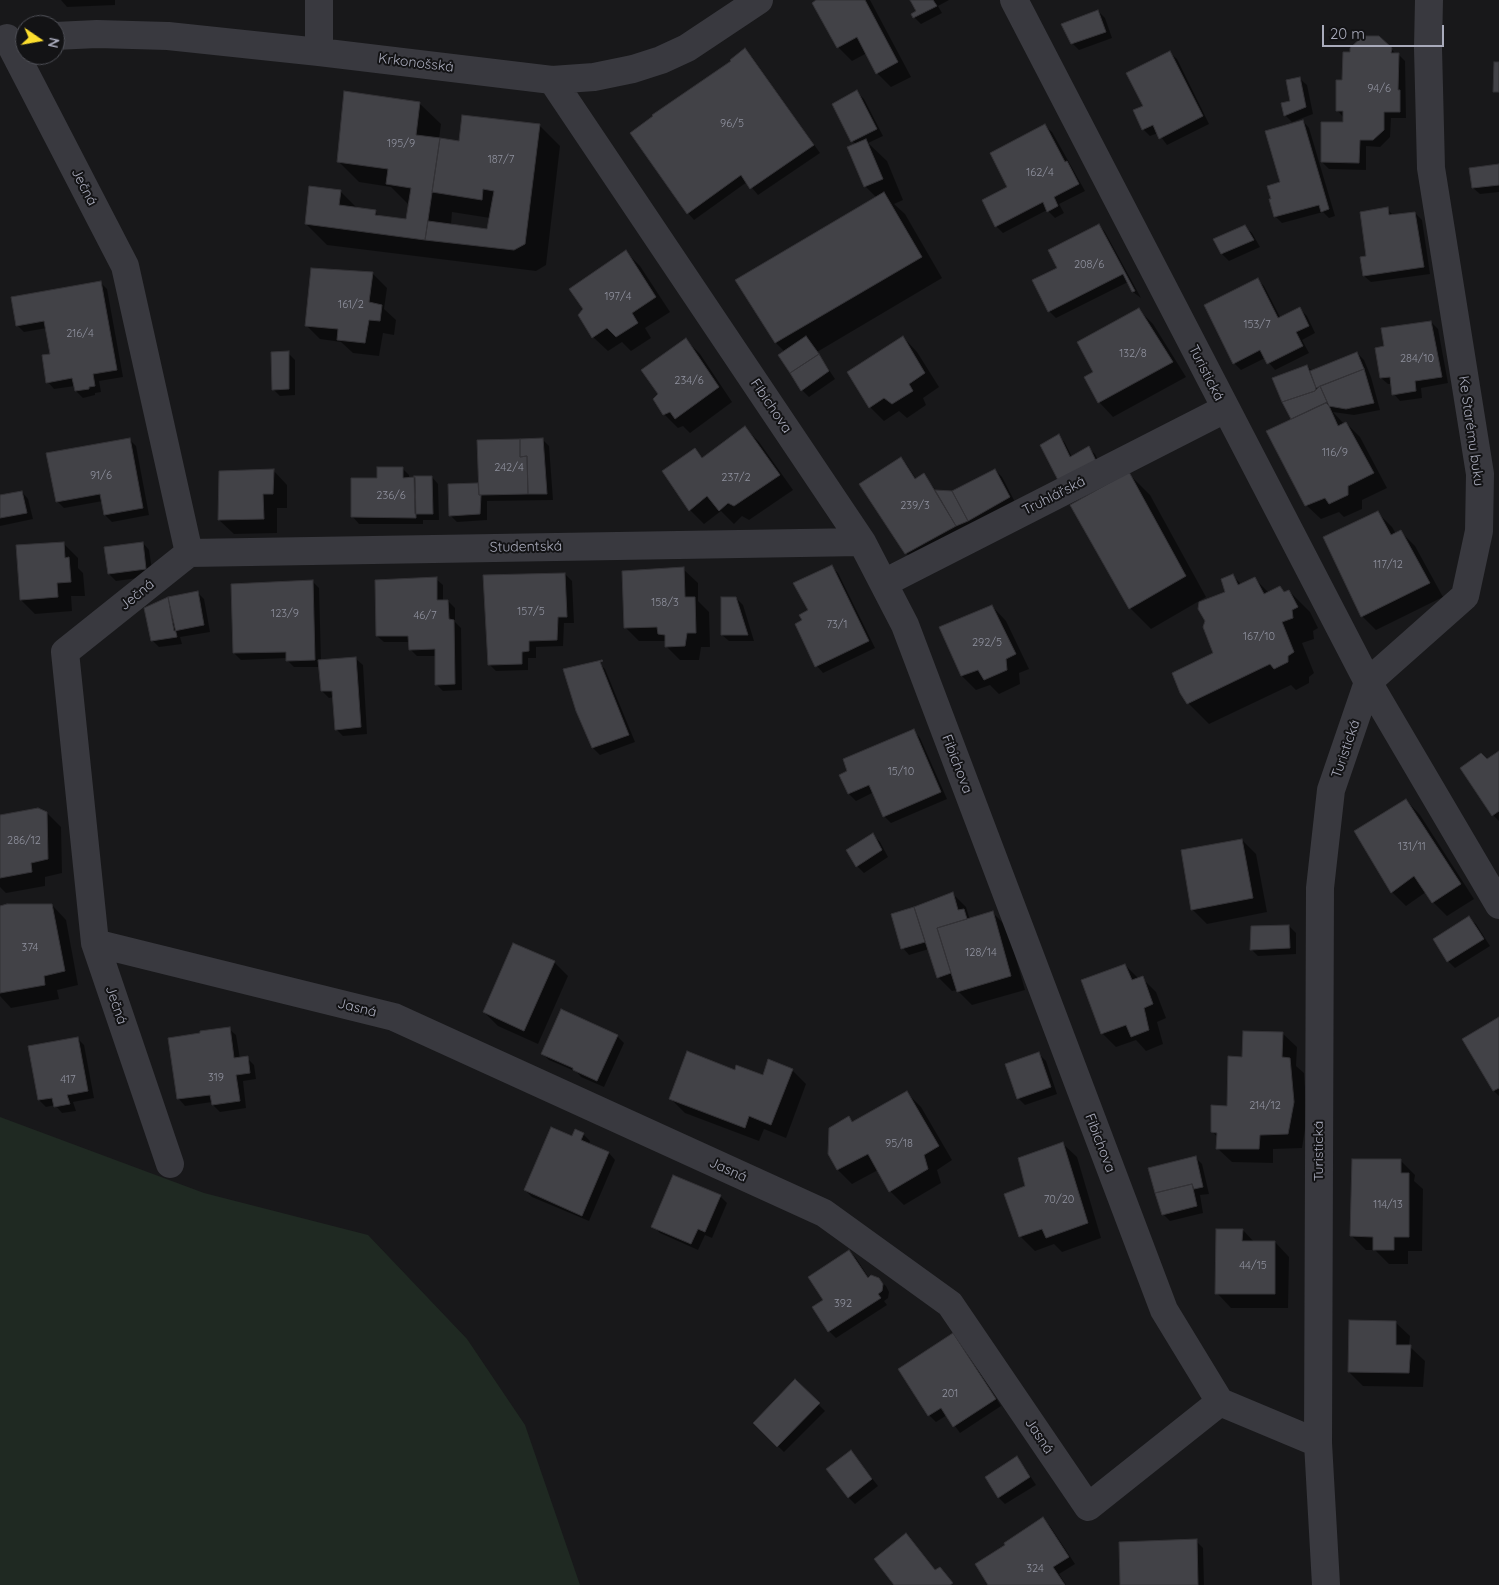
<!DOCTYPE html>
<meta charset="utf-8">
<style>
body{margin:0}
#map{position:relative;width:1499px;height:1585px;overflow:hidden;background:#18181a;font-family:Quicksand,sans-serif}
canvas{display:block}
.north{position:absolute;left:15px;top:15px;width:50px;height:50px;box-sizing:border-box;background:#131315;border:1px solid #4f5057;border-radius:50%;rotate:102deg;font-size:14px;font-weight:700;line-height:20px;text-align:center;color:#a9abbb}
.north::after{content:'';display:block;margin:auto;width:18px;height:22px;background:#fcde2e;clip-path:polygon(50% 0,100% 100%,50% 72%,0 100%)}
.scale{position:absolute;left:1322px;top:25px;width:122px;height:22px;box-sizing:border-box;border:2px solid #a9abbb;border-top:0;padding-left:6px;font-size:15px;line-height:18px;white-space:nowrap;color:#a9abbb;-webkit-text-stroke:4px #131315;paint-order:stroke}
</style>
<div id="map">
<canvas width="1499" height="1585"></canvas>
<div class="north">N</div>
<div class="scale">20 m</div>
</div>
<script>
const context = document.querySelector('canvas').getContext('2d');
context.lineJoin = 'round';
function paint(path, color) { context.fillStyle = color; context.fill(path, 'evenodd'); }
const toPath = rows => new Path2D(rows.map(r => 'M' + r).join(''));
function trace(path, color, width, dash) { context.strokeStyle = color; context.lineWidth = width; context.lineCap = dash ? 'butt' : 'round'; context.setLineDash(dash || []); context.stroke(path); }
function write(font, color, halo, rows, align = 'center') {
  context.font = font + ' Quicksand,sans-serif'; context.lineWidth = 4; context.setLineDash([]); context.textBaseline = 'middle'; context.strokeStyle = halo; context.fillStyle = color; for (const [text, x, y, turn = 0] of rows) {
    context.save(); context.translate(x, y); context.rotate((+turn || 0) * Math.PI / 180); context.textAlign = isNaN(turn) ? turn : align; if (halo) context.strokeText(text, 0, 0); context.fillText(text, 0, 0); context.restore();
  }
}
paint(toPath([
 [0,1117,204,1193,368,1235,467,1339,525,1425,580,1585,0,1585]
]), '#1f2922');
paint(toPath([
 [61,0,115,0,115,5,67,7],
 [818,0,870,0,911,77,891,87,877,73,867,53,852,61,838,47],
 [911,0,949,0,938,6,942,13,921,24,914,17,918,12],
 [1098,11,1105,18,1112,38,1079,50,1072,43],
 [1379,37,1396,54,1398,54,1405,61,1406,118,1391,118,1390,137,1380,147,1366,146,1366,170,1329,169,1322,162,1344,124,1344,118,1337,110,1352,53],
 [745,50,752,57,820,153,758,195,747,182,694,220,688,213,712,76],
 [1170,53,1177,59,1209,124,1167,145,1158,133,1150,136,1143,129,1134,111,1144,106],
 [1300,79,1307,85,1313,114,1292,122,1285,115],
 [857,92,864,99,883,136,868,143,887,161,903,200,894,204,905,214,942,278,817,352,835,379,809,397,802,390,785,352,776,343,736,280,877,198,865,186,856,144,852,141],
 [419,103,441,124,439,139,460,143,539,125,560,146,546,265,536,271,327,245,306,224,340,191,358,209,375,212,380,217,407,220,409,205,391,187,359,182,338,161],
 [452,212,490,218,488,230,451,225],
 [1303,121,1309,128,1335,216,1329,218,1323,212,1282,223,1275,216,1272,199,1282,183],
 [1045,126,1052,132,1085,191,1059,204,1064,213,1055,218,1047,210,1003,233,996,226,1009,188],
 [1499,165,1499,192,1480,194,1473,188],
 [1387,209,1394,216,1415,213,1422,220,1430,274,1371,282,1364,276,1368,257],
 [1099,225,1105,232,1141,298,1133,292,1128,282,1056,318,1049,311,1059,268],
 [1245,227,1252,233,1260,247,1229,261,1222,254],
 [626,252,640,266,670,312,645,328,651,338,631,351,622,342,608,351,593,337,580,315],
 [312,269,373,274,387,288,384,309,396,320,394,335,383,333,379,356,353,353,341,342,320,339,306,325],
 [1257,279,1264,286,1281,319,1300,309,1307,316,1315,333,1302,340,1309,353,1275,370,1265,358,1241,370,1234,363],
 [100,282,107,289,123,377,99,381,101,392,95,393,95,395,83,398,76,391,75,386,54,389,48,382,52,355,47,328,24,332,17,325],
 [1139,310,1153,324,1186,377,1113,417,1099,402,1095,372],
 [1431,322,1438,329,1448,383,1421,388,1422,398,1400,401,1394,394,1392,384,1388,384,1381,378,1385,347],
 [903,337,917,352,939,387,923,398,926,405,907,418,899,411,884,421,870,407],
 [686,340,700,354,732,402,690,433,683,426,678,428,664,414,660,394],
 [288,353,295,360,295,395,280,396,273,389],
 [1357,353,1364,360,1371,377,1380,410,1354,415,1333,412,1344,424,1346,423,1360,437,1387,488,1362,500,1362,509,1344,517,1339,512,1321,519,1306,505,1294,419,1292,418,1307,366,1312,371],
 [745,428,759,442,793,490,749,520,742,516,734,524,721,511,704,524,690,510,695,449,704,459],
 [1059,436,1065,443,1072,457,1088,448,1095,454,1103,470,1068,490],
 [129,439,136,446,149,515,112,522,105,515,103,501,64,508,57,501],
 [542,439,549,446,553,500,487,501,487,520,457,522,450,515,449,486,479,484],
 [901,458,907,465,916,479,924,475,937,492,952,492,995,470,1002,477,1016,504,913,560,906,553],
 [403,469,409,475,409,478,432,477,438,484,439,520,423,520,423,524,359,524,353,517,378,479],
 [273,470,287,485,287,508,277,508,277,533,234,534,219,520],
 [1129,474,1150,495,1206,597,1151,629,1130,608],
 [22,492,28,499,33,519,0,526,0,496],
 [1378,513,1392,527,1396,534,1401,532,1415,546,1443,597,1376,630,1362,616],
 [143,543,149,550,153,576,116,581,109,574],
 [64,544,78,558,78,568,83,573,85,596,71,596,72,611,35,614,21,600],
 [831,566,838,573,875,648,823,673,817,666,796,625,804,621],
 [683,569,698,583,698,601,709,612,710,647,701,647,699,660,680,660,666,646,666,641,639,641,625,627],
 [565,574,572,581,574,623,564,623,563,646,536,647,536,658,528,658,528,670,496,671,489,664],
 [1233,576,1242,585,1255,579,1269,593,1280,587,1285,593,1289,591,1310,612,1318,628,1313,631,1314,639,1302,643,1314,673,1309,677,1309,683,1296,690,1291,685,1209,724,1188,703,1214,654,1226,593],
 [436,579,443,585,443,601,448,601,455,608,455,622,461,628,462,690,443,691,436,684,436,656,417,656,410,649,410,642,384,642,377,636],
 [312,581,319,588,321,661,356,659,363,665,367,734,343,736,336,729,334,697,329,698,322,691,320,667,294,667,287,660,287,658,241,660,234,653],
 [197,592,204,599,210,632,180,637,182,644,159,647,152,640],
 [736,598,743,605,754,641,729,641,722,635],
 [992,606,1006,621,1029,669,1019,673,1020,684,999,694,990,685,976,690,962,676],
 [598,662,605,669,635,742,600,755,593,748,577,711],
 [914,731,920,738,947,799,891,823,884,816,874,792,856,801,849,794,841,775],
 [1499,753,1499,821,1493,815,1487,760],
 [1406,800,1420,815,1474,899,1447,916,1433,902,1426,892,1406,906,1392,892],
 [47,813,61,827,62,873,45,877,45,886,6,893,0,887,0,816],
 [873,835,880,842,888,857,864,873,857,866],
 [1242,840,1256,854,1267,912,1207,924,1193,910,1182,851],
 [952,893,966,907,969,917,971,919,993,913,1007,927,1025,990,972,1005,957,990,952,991,938,977,929,949,909,955,903,948,914,908],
 [52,905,66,920,78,985,57,990,59,999,11,1008,0,996,0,907],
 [1469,918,1476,924,1490,946,1455,968,1448,961],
 [1289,926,1296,933,1296,954,1258,956,1251,949],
 [554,962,568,976,538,1044,498,1026,484,1012],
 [1125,965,1139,979,1142,978,1156,992,1166,1018,1157,1022,1163,1044,1146,1051,1136,1040,1116,1047,1102,1033],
 [1499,1019,1499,1096,1494,1091,1464,1039],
 [229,1029,236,1035,240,1059,247,1058,254,1065,256,1079,243,1081,246,1108,220,1112,213,1105,212,1102,185,1106,179,1099,170,1039],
 [1282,1033,1297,1047,1296,1066,1304,1073,1307,1117,1302,1148,1273,1149,1273,1163,1232,1162,1217,1148,1218,1138,1212,1131],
 [617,1036,624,1043,604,1087,581,1077,577,1072,549,1060,542,1053],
 [77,1038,84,1045,94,1098,73,1102,76,1111,62,1113,55,1105,46,1107,39,1100],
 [1039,1054,1046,1061,1057,1094,1025,1105,1018,1098],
 [792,1070,806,1084,786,1138,764,1129,759,1141,685,1113,671,1099,736,1071,764,1077],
 [907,1093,921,1107,952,1160,937,1170,941,1183,904,1205,890,1191,878,1170,852,1184,838,1170,829,1154,849,1118,854,1123],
 [583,1134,590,1141,589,1145,609,1153,615,1160,589,1221,532,1197,525,1190,573,1138],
 [1062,1143,1077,1157,1101,1238,1062,1252,1054,1244,1035,1251,1021,1237,1006,1195,1027,1187],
 [1195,1157,1202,1164,1209,1194,1200,1195,1203,1213,1170,1221,1163,1214],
 [1400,1160,1415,1175,1414,1181,1423,1189,1422,1251,1408,1251,1408,1264,1389,1264,1375,1250,1366,1250,1352,1236],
 [720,1196,727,1203,712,1238,705,1235,698,1250,660,1233,653,1226],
 [1243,1230,1254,1242,1275,1242,1289,1257,1288,1308,1231,1308,1217,1293],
 [849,1251,856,1258,869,1278,878,1279,886,1286,889,1292,888,1298,884,1301,887,1305,836,1338,829,1331,814,1308,825,1301],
 [1395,1322,1410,1336,1409,1346,1425,1361,1423,1387,1363,1386,1349,1372],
 [953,1335,960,1342,1001,1406,960,1433,947,1415,936,1422,929,1415],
 [795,1381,825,1411,784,1452,754,1423],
 [1017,1458,1023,1465,1036,1485,1005,1504,998,1497],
 [857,1459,878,1486,855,1504,848,1497],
 [1043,1519,1050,1526,1075,1564,1059,1574,1066,1585,990,1585],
 [1196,1541,1203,1548,1204,1585,1122,1585]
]), '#0007');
const building = toPath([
 [816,0,865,0,898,62,876,74,857,37,837,48,812,3,816,0],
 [910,0,933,0,937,6,913,18,911,14,916,11,910,0],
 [1098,10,1106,32,1071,44,1061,24,1098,10],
 [1363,36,1379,36,1392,48,1391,53,1399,53,1398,90,1400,90,1400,112,1384,112,1384,130,1373,140,1360,140,1359,163,1321,162,1321,122,1343,122,1343,111,1336,111,1336,80,1342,80,1343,52,1350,52,1350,48,1363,36],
 [745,48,814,145,750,189,741,175,687,214,630,133,653,116,652,115,731,61,730,60,745,48],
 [1170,51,1203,116,1159,139,1153,125,1142,130,1133,110,1143,106,1126,73,1170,51],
 [1494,62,1499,62,1499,92,1493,92,1494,62],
 [1300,77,1306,107,1284,116,1281,103,1290,101,1286,80,1300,77],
 [857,90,877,129,851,142,832,104,857,90],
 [344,91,420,102,416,135,440,138,425,240,305,224,309,186,341,190,339,205,376,210,375,215,406,219,411,188,386,184,388,169,337,162,344,91],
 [462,115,540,124,525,244,514,250,425,240,428,221,487,229,494,191,483,189,482,200,432,192,440,138,459,141,462,115],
 [1303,120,1329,209,1321,212,1319,205,1274,217,1269,199,1271,199,1267,186,1280,182,1265,131,1303,120],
 [1045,124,1065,162,1067,161,1079,184,1054,197,1058,206,1047,212,1043,202,995,227,982,200,1007,187,990,153,1045,124],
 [866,139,883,179,864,187,847,147,866,139],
 [1499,164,1499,185,1472,188,1469,168,1499,164],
 [884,192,922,257,775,343,735,280,884,192],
 [1388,207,1389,215,1415,212,1424,267,1363,276,1360,257,1366,256,1360,212,1388,207],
 [1099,224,1135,291,1132,292,1123,274,1048,312,1032,280,1057,268,1048,250,1099,224],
 [1245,225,1254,240,1221,254,1213,239,1245,225],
 [626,250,656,297,632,313,638,323,616,337,607,328,592,338,578,315,583,309,569,289,626,250],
 [311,268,373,272,369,302,382,305,380,321,369,320,365,343,337,340,338,329,305,326,311,268],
 [1258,278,1278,318,1300,307,1309,326,1296,332,1303,346,1267,364,1260,350,1233,364,1204,305,1258,278],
 [101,281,117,370,93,374,95,386,89,387,89,389,75,391,72,378,46,383,42,355,50,354,44,321,16,326,11,297,101,281],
 [1139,308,1173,362,1098,403,1084,377,1093,372,1077,342,1139,308],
 [1431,321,1442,377,1415,381,1416,391,1392,395,1390,377,1380,378,1375,348,1384,346,1381,328,1431,321],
 [806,336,819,354,790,373,778,355,806,336],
 [903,336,925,373,909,384,913,391,892,404,884,398,869,408,847,372,903,336],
 [686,338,719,387,675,419,670,412,663,415,653,399,658,394,641,370,686,338],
 [289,351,289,389,272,390,271,352,289,351],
 [1357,352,1364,369,1316,388,1310,371,1357,352],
 [819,354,829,371,801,391,790,373,819,354],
 [1307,365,1316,388,1315,391,1282,402,1272,378,1307,365],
 [1364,369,1374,403,1346,409,1329,406,1320,386,1364,369],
 [1320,386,1327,402,1291,419,1282,402,1315,391,1320,386],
 [1326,403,1329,406,1338,426,1346,422,1374,473,1348,486,1348,495,1329,504,1325,498,1305,506,1266,431,1326,403],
 [745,426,780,475,734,506,728,503,719,511,707,496,689,511,662,471,695,448,702,458,745,426],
 [1059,434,1070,457,1089,446,1097,463,1060,484,1040,445,1059,434],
 [130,438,143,508,104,515,100,494,56,502,46,453,130,438],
 [543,438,547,494,528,494,527,456,520,457,520,439,543,438],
 [520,439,520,457,527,456,528,494,479,495,477,440,520,439],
 [901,457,915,479,924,473,956,526,905,554,859,484,901,457],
 [377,467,403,467,403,478,415,477,416,518,351,517,351,478,377,478,377,467],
 [274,469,273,494,263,494,264,519,218,520,219,471,274,469],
 [995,469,1010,497,968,521,952,491,995,469],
 [1129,472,1186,576,1129,609,1070,505,1129,472],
 [414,476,432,476,433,514,415,514,414,476],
 [478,483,479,495,481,495,480,514,449,516,448,484,478,483],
 [935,490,952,491,968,521,956,526,935,490],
 [22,491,27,513,0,518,0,495,22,491],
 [1378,511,1391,535,1401,530,1430,583,1361,617,1323,537,1378,511],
 [64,542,65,558,69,557,71,582,57,583,58,597,20,600,16,545,64,542],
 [143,542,146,569,108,574,104,547,143,542],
 [832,565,869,641,815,667,795,624,802,620,799,615,808,610,793,583,832,565],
 [684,567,685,597,695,597,696,633,687,633,685,646,665,647,665,635,658,634,657,627,624,628,622,571,684,567],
 [565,573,567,617,558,617,557,640,529,641,529,651,522,652,522,664,488,665,483,575,565,573],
 [1233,574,1238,585,1255,577,1264,594,1280,586,1284,592,1289,590,1298,607,1292,610,1293,618,1282,622,1294,652,1288,656,1288,662,1274,669,1270,664,1187,704,1180,693,1172,673,1213,653,1203,627,1205,621,1198,609,1199,602,1225,592,1221,579,1233,574],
 [437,577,437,600,448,600,449,619,454,620,455,684,435,685,435,649,409,650,408,636,376,636,375,580,437,577],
 [313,580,315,660,286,661,286,652,233,653,231,584,313,580],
 [198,591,204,625,174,631,168,597,198,591],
 [168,597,177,637,151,641,144,608,168,597],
 [721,597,736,597,748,635,721,635,721,597],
 [992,605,1016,654,1006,659,1007,670,984,680,978,670,961,676,939,627,992,605],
 [356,657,361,727,335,730,332,691,321,691,318,660,356,657],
 [602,660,603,661,600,662,629,735,592,748,576,711,563,669,602,660],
 [914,729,941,792,883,817,869,785,848,794,839,775,847,771,843,759,914,729],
 [1499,751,1499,811,1492,816,1460,768,1481,753,1487,759,1499,751],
 [1406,799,1461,884,1432,903,1414,876,1391,893,1354,831,1406,799],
 [38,808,47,812,48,859,31,863,32,872,0,878,0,815,38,808],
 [873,833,882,850,856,867,846,850,873,833],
 [1242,839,1253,898,1191,910,1181,850,1242,839],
 [953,892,958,910,964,909,967,919,937,928,951,973,937,978,914,907,953,892],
 [7,904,52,904,65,971,44,976,45,985,0,993,0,906,7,904],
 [914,907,925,942,901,949,891,914,914,907],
 [993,911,1011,976,957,992,937,928,993,911],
 [1469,916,1484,939,1447,962,1433,939,1469,916],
 [1289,925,1290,948,1250,950,1251,926,1289,925],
 [513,943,555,961,524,1031,483,1012,513,943],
 [1125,964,1132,980,1143,976,1153,1004,1144,1008,1149,1030,1131,1037,1126,1025,1101,1034,1081,980,1125,964],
 [561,1009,618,1035,597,1081,573,1070,573,1068,541,1054,561,1009],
 [1499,1017,1499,1088,1493,1091,1462,1039,1499,1017],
 [230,1027,234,1058,248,1056,250,1073,236,1075,240,1101,212,1105,210,1095,177,1099,168,1038,200,1033,200,1031,230,1027],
 [1243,1031,1283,1032,1282,1057,1290,1058,1294,1102,1288,1134,1260,1135,1259,1149,1216,1149,1217,1133,1211,1132,1211,1105,1227,1106,1228,1056,1242,1057,1243,1031],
 [78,1037,88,1091,67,1095,70,1104,54,1107,52,1098,38,1100,28,1046,78,1037],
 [687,1051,735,1070,736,1065,763,1075,768,1059,793,1069,771,1125,749,1116,745,1128,669,1099,687,1051],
 [1039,1052,1051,1087,1017,1099,1005,1064,1039,1052],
 [907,1091,939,1146,924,1155,928,1169,889,1192,868,1154,837,1170,828,1154,829,1128,849,1116,852,1122,907,1091],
 [551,1127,572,1136,575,1129,584,1133,581,1140,609,1152,582,1216,524,1190,551,1127],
 [1063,1142,1088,1223,1046,1238,1042,1229,1019,1237,1004,1194,1025,1186,1018,1158,1063,1142],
 [1196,1156,1203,1187,1194,1189,1192,1184,1155,1193,1148,1168,1196,1156],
 [1352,1159,1401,1159,1401,1173,1409,1173,1409,1237,1394,1237,1394,1250,1373,1250,1373,1237,1350,1236,1352,1159],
 [673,1175,721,1195,705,1232,698,1229,691,1244,651,1227,673,1175],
 [1192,1184,1197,1206,1162,1215,1155,1193,1192,1184],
 [1216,1229,1243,1229,1242,1241,1275,1241,1275,1294,1215,1294,1216,1229],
 [849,1250,868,1278,871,1275,879,1278,883,1284,882,1291,878,1294,881,1298,828,1332,812,1307,823,1300,808,1277,849,1250],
 [1349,1320,1396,1321,1396,1345,1411,1345,1409,1373,1348,1372,1349,1320],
 [953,1333,996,1399,953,1427,941,1408,928,1416,898,1369,953,1333],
 [795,1379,820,1403,777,1447,753,1423,795,1379],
 [851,1450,872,1479,848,1498,826,1469,851,1450],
 [1017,1456,1030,1477,998,1498,985,1477,1017,1456],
 [1043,1517,1069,1557,1053,1567,1065,1585,988,1585,975,1564,1005,1545,1004,1543,1043,1517],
 [906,1533,935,1570,940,1567,953,1583,950,1585,894,1585,874,1559,906,1533],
 [1197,1539,1198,1585,1120,1585,1119,1542,1197,1539]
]);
paint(building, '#424247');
trace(building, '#333236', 1);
trace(toPath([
 [1014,0,1368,682,1499,905],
 [55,36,97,34,168,36,319,52,552,80,594,77,633,69,661,60,687,48,759,0],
 [7,38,125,266,189,553],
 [319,52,319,0],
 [552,80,862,542,905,625,1164,1310,1220,1402,1318,1443],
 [189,553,862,542],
 [884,583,1225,409],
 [95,943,394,1017,824,1213,950,1304,1088,1507,1220,1402],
 [170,1164,95,943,65,652,189,553],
 [1326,1585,1318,1443,1320,888,1331,790,1368,682,1465,596,1479,531,1480,474,1431,168,1428,48,1429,0]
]), '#39393f', 28);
write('11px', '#8f919e', null, [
 ["94/6",1379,89],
 ["96/5",732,124],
 ["195/9",401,144],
 ["187/7",501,160],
 ["162/4",1040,173],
 ["208/6",1089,265],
 ["197/4",618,297],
 ["161/2",351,305],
 ["153/7",1257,325],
 ["216/4",80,334],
 ["132/8",1133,354],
 ["284/10",1417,359],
 ["234/6",689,381],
 ["116/9",1335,453],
 ["242/4",509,468],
 ["91/6",101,476],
 ["237/2",736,478],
 ["236/6",391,496],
 ["239/3",915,506],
 ["117/12",1388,565],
 ["158/3",665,603],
 ["157/5",531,612],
 ["123/9",285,614],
 ["46/7",425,616],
 ["73/1",837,625],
 ["167/10",1259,637],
 ["292/5",987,643],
 ["15/10",901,772],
 ["286/12",24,841],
 ["131/11",1412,847],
 ["374",30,948],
 ["128/14",981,953],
 ["319",216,1078],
 ["417",68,1080],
 ["214/12",1265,1106],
 ["95/18",899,1144],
 ["70/20",1059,1200],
 ["114/13",1388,1205],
 ["44/15",1253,1266],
 ["392",843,1304],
 ["201",950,1394],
 ["324",1035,1569]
]);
write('14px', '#a9abbb', '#131315', [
 ["Krkonošská",416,63,7],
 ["Ječná",84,187,63],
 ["Turistická",1206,373,63],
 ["Fibichova",771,406,56],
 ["Ke Starému buku",1471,431,82],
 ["Truhlářská",1054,496,-27],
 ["Studentská",526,547,-1],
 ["Ječná",137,595,-39],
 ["Turistická",1346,749,-71],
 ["Fibichova",957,764,69],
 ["Ječná",116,1005,71],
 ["Jasná",357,1008,14],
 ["Fibichova",1100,1143,69],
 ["Turistická",1319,1151,-90],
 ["Jasná",728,1170,24],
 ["Jasná",1039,1436,56]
]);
</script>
